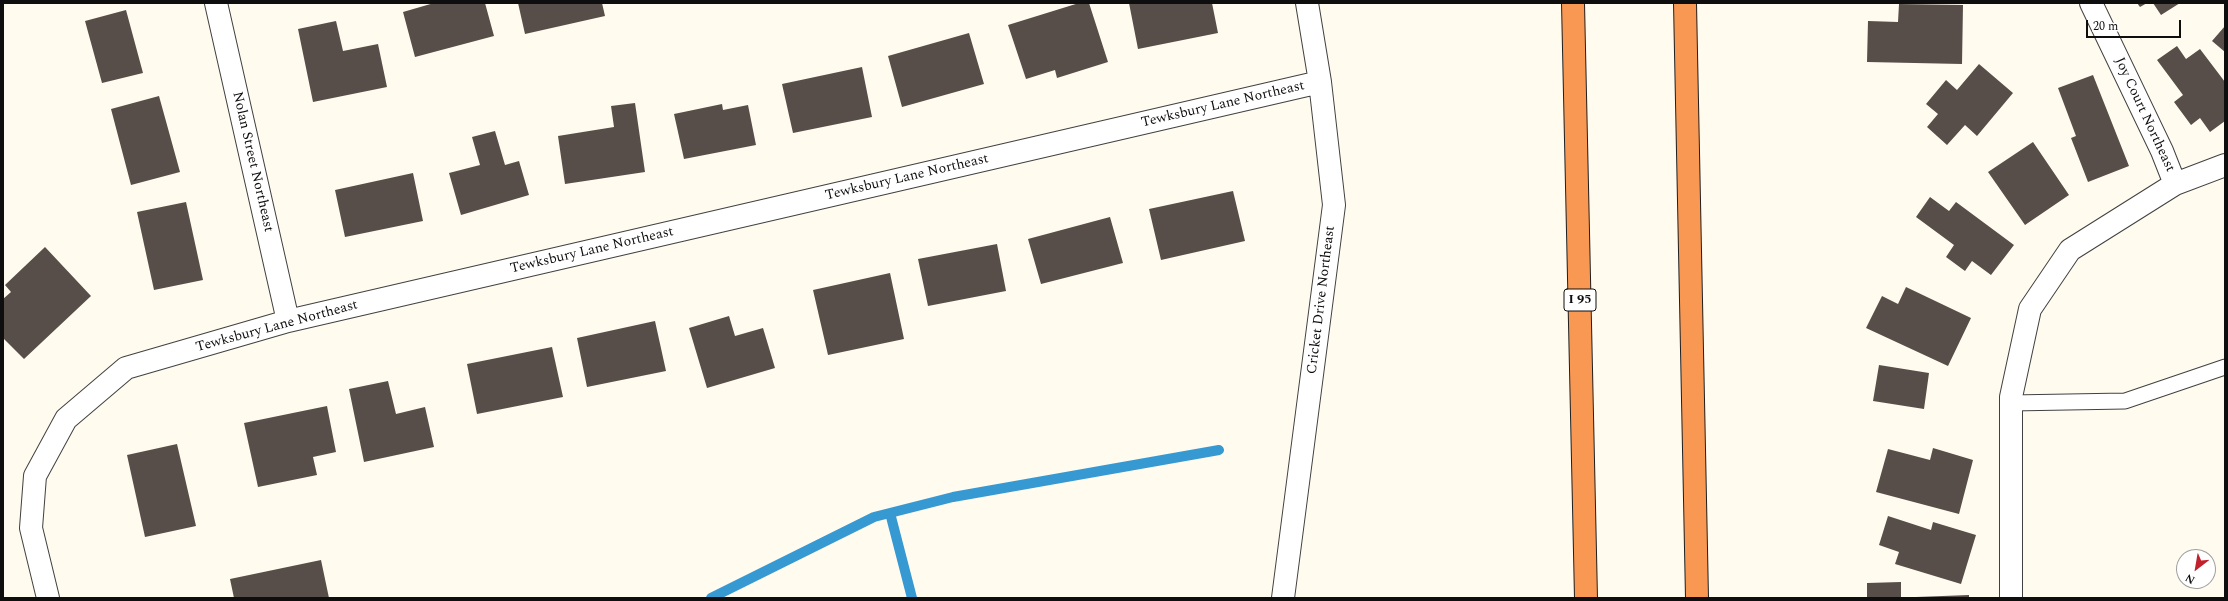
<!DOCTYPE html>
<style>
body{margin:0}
#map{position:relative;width:2228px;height:601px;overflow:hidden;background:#fffbef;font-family:Spectral,serif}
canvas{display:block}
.frame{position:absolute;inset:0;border:4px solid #0e0e0e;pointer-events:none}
.north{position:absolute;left:2176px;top:549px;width:40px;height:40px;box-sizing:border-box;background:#fff;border:1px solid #9f9f9f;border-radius:50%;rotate:211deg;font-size:11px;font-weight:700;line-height:16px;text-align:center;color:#0e0e0e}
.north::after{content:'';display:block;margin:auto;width:14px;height:18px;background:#c3202e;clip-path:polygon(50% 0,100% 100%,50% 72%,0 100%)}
.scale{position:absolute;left:2086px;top:20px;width:95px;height:18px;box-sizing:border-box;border:2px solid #0e0e0e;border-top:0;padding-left:5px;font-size:12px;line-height:14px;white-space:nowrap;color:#0e0e0e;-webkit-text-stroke:3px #fff;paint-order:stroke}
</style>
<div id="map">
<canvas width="2228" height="601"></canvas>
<div class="frame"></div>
<div class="north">N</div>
<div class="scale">20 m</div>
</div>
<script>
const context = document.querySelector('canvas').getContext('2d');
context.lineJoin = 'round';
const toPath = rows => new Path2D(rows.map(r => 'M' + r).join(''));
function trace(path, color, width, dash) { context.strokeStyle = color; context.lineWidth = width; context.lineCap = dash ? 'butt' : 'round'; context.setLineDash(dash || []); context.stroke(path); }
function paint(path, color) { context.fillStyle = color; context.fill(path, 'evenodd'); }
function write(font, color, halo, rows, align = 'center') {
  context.font = font + ' Spectral,serif'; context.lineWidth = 4; context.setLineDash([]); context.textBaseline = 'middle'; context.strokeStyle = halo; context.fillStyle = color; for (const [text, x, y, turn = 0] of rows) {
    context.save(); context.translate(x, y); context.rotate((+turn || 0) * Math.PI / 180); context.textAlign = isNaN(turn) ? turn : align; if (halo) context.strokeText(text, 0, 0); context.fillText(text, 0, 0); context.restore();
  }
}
trace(toPath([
 [890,513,912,598],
 [711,598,874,517,953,497,1219,450]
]), '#3699d2', 10);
paint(toPath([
 [434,3,485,3,494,36,415,57,403,12],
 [518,3,602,3,605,16,525,34],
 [1079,3,1089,3,1108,62,1057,78,1055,70,1026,79,1008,25],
 [1129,3,1212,3,1218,33,1138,49],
 [2137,3,2147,3,2140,7],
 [2153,3,2180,3,2161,15],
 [1899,4,1963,5,1962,64,1867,62,1868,21,1898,22],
 [126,10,143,73,102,83,85,21],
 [336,21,343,51,378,44,387,87,313,102,298,29],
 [2225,26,2225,52,2212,41],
 [969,33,984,84,902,107,888,56],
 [2177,46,2186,59,2200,49,2225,82,2225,121,2210,132,2200,118,2191,125,2174,102,2183,95,2157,60],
 [1979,64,2013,93,1977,136,1965,125,1947,145,1927,127,1938,114,1926,104,1946,80,1957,90],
 [862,67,872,117,793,133,782,84],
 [2093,75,2129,166,2088,182,2071,138,2076,136,2058,88],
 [159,96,180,172,131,185,111,109],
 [635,103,645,172,565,184,558,136,614,127,611,106],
 [722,104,723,110,748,105,756,145,684,159,674,114],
 [495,131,505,165,519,161,529,195,461,215,449,173,480,165,472,137],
 [2033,142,2069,195,2025,225,1988,172],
 [413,173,423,221,345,237,335,190],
 [1233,191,1245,241,1161,260,1149,209],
 [1930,197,1949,211,1956,202,2014,245,1991,275,1972,261,1965,271,1946,257,1954,245,1916,217],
 [186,202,203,280,154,290,137,212],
 [1110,217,1123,263,1041,284,1028,239],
 [997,244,1006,291,928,306,918,259],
 [45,247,91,296,24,359,3,338,3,299,11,292,5,285],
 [890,273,904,339,828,355,813,290],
 [1906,287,1971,318,1948,366,1866,328,1882,296,1898,304],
 [729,316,735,336,763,328,775,368,707,388,689,328],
 [655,321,666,371,587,387,577,338],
 [552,347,563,397,477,414,467,364],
 [1879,365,1929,373,1924,409,1873,401],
 [388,381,396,414,425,407,434,447,364,462,349,389],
 [327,406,336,452,313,457,317,475,258,487,244,423],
 [177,444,196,526,145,537,127,455],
 [1933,448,1973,460,1959,514,1876,492,1888,449,1930,460],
 [1888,516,1931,530,1933,522,1976,535,1961,584,1895,564,1899,552,1879,545],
 [321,560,329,598,234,598,230,579],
 [1901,582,1901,598,1867,598,1867,583],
 [1969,595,1969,598,1916,598,1916,597]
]), '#574e4a');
const service = toPath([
 [2011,403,2125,401,2225,367]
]);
const minor = toPath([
 [216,3,288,321],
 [2091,3,2162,151,2175,184],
 [48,598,31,528,35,476,66,419,126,368,288,321,1320,82],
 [1283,598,1334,205,1320,82,1307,3],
 [2011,598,2011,397,2030,309,2070,250,2175,184,2225,165]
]);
const motorway = toPath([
 [1573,3,1586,598],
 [1685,3,1697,598]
]);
trace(service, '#414141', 17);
trace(minor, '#414141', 24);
trace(motorway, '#1f1f1f', 24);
trace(service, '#fff', 15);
trace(minor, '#fff', 22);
trace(motorway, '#f99852', 22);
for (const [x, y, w] of [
 [1580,300,32]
]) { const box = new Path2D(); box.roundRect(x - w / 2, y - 11, w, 22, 3); context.fillStyle = '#fff'; context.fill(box); trace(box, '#0e0e0e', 1); }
write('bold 13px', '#0e0e0e', null, [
 ["I 95",1580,300]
]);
write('14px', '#0e0e0e', '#fff', [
 ["Tewksbury Lane Northeast",1223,105,-13],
 ["Joy Court Northeast",2144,115,65],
 ["Nolan Street Northeast",252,162,77],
 ["Tewksbury Lane Northeast",907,178,-13],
 ["Tewksbury Lane Northeast",592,251,-13],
 ["Cricket Drive Northeast",1322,300,-83],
 ["Tewksbury Lane Northeast",277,327,-15]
]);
</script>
